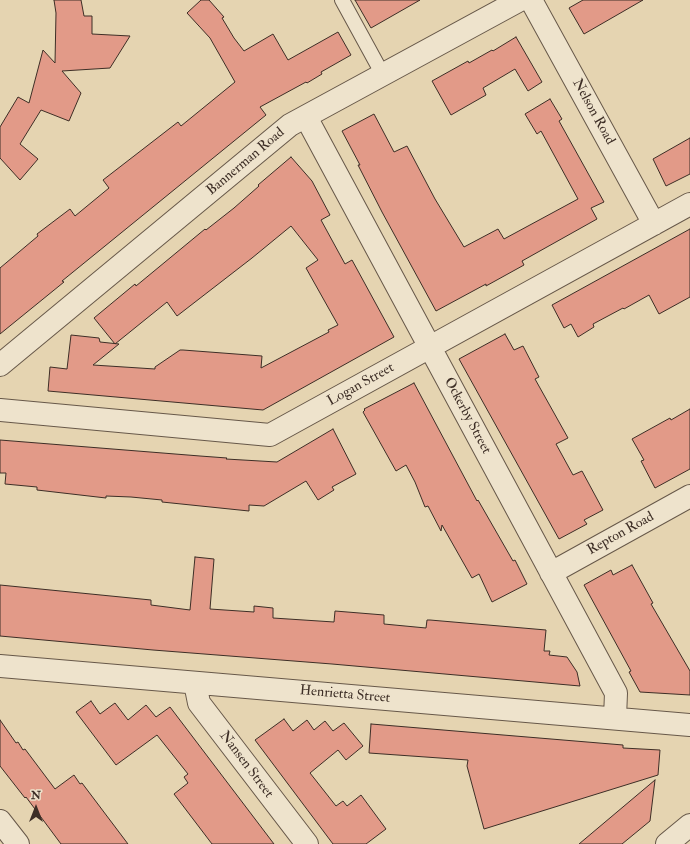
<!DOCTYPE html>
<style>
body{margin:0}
#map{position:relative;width:690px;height:844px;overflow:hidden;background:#e5d4b1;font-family:"IM FELL Double Pica",serif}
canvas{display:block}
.north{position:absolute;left:16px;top:788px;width:40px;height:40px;-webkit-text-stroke:3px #eee3cc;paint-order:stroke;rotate:0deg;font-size:11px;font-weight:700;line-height:16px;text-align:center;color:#3d2e26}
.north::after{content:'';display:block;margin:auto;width:14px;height:18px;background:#3d2e26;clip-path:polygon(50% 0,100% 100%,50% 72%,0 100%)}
</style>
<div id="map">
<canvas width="690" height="844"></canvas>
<div class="north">N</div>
</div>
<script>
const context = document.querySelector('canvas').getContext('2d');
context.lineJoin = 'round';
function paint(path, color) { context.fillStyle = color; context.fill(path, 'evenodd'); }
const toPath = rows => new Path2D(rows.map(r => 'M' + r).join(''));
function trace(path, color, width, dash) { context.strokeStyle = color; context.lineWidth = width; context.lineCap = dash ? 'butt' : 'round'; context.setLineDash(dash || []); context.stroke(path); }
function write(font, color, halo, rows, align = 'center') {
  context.font = font + ' "IM FELL Double Pica",serif'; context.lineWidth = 3; context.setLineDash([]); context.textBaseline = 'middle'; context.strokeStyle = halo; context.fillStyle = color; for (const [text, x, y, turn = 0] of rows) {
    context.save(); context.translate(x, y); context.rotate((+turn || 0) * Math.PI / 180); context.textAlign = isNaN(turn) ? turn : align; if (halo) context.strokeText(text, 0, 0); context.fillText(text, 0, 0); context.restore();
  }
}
const building = toPath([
 [54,0,81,0,84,16,92,16,92,34,130,36,110,68,62,71,81,93,69,121,41,110,20,144,38,159,20,180,0,158,0,127,18,97,29,103,43,50,55,63,56,13,54,0],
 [201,0,209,0,224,17,222,18,234,38,244,51,273,34,288,60,338,32,351,55,321,72,322,74,307,83,306,82,260,107,266,115,62,281,64,282,0,334,0,268,38,236,37,234,70,209,75,216,109,188,103,180,178,122,181,126,235,82,210,38,187,13,201,0],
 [355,0,420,0,371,28,355,0],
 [583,0,643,0,584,34,569,8,583,0],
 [516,37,542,82,528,91,515,69,483,88,486,95,451,115,432,81,468,61,469,63,492,50,493,51,516,37],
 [550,99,562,119,559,121,604,202,591,208,597,219,522,261,524,265,486,286,486,284,436,311,382,212,358,165,360,165,342,131,374,114,394,152,407,146,435,199,464,247,498,229,504,239,578,199,541,131,537,134,525,114,550,99],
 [690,138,690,174,666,186,653,159,690,138],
 [291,157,312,181,330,215,321,220,345,264,352,260,394,337,263,410,48,391,50,367,67,369,71,335,99,338,100,342,119,344,93,365,155,369,155,367,180,350,183,350,262,356,261,368,329,332,328,330,338,325,306,268,318,260,291,226,252,258,177,316,167,302,115,344,94,318,135,284,136,286,205,229,206,230,234,208,259,186,258,185,291,157],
 [690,229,690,297,659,314,649,295,624,309,623,308,593,324,594,327,578,337,571,324,564,328,552,305,690,229],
 [505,334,514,350,523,346,539,377,535,379,568,438,556,444,573,475,582,471,603,510,584,520,587,524,559,539,459,359,505,334],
 [414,383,477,501,478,500,513,561,515,560,527,584,492,602,479,574,472,578,442,525,441,531,428,506,425,507,415,482,406,465,396,471,363,412,365,410,364,409,414,383],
 [690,409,690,469,655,488,641,461,644,460,632,439,670,418,671,420,690,409],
 [333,429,356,474,332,487,334,490,318,500,306,481,264,506,249,505,249,511,162,502,162,500,131,497,106,496,106,498,37,490,37,487,5,484,6,473,0,473,0,440,200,456,227,458,226,459,277,462,333,429],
 [195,557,214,559,210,609,254,612,254,606,273,608,273,618,334,622,335,611,384,615,384,624,426,628,427,620,430,620,546,630,544,651,550,651,549,655,567,657,577,672,580,686,332,664,153,650,0,636,0,585,151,600,151,605,190,610,195,557],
 [632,565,653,603,651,604,690,671,690,695,640,692,629,672,631,671,584,585,611,570,613,575,632,565],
 [91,701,100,714,115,703,128,720,146,705,156,717,170,707,274,844,212,844,174,794,188,783,184,777,188,774,157,735,116,765,76,712,91,701],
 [284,719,293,731,307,720,314,730,325,721,333,731,344,723,363,746,346,760,338,750,310,773,336,806,343,801,347,806,361,795,386,829,366,844,333,844,255,740,284,719],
 [0,720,16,743,18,742,23,750,25,749,55,789,74,775,80,784,82,783,128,844,61,844,26,797,25,798,0,766,0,720],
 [371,724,623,745,623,748,660,750,658,775,484,829,467,766,468,760,369,753,371,724],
 [655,780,650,821,622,844,579,844,655,780]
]);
paint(building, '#e29a88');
trace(building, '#3d2e26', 1);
const lane = toPath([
 [342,0,383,75]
]);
const street = toPath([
 [531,0,654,224],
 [306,117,616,693,615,718],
 [0,365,290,125,520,0],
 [0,410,270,435,690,204],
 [551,573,690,496],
 [0,666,690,725],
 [195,683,199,703,307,844],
 [0,821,18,844],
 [667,844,690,825]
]);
trace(lane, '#675849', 16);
trace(street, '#675849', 24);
trace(lane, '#eee3cc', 14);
trace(street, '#eee3cc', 22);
write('14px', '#3d2e26', '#eee3cc', [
 ["Nelson Road",593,112,61],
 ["Bannerman Road",246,162,-40],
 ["Logan Street",361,385,-29],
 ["Ockerby Street",467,416,62],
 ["Repton Road",621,534,-29],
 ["Henrietta Street",345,695,5],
 ["Nansen Street",246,765,53]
]);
</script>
